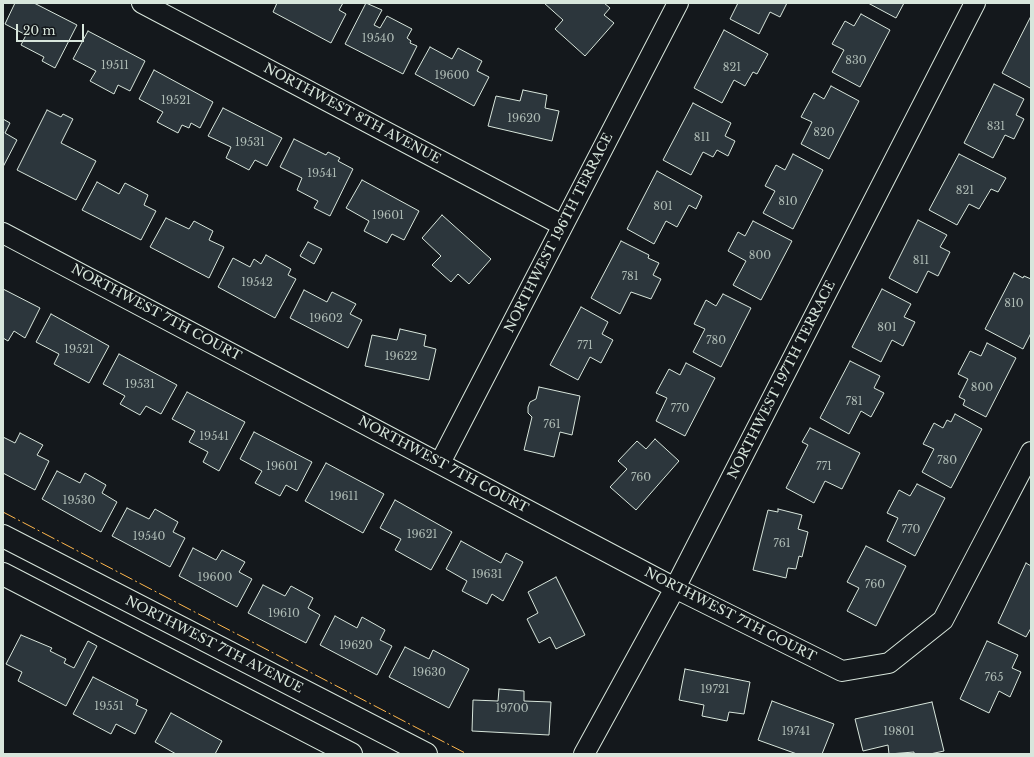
<!DOCTYPE html>
<style>
body{margin:0}
#map{position:relative;width:1034px;height:757px;overflow:hidden;background:#14181c;font-family:"Libre Baskerville",serif}
canvas{display:block}
.frame{position:absolute;inset:0;border:4px solid #d8e6dc;pointer-events:none}
.scale{position:absolute;left:16px;top:24px;width:68px;height:18px;box-sizing:border-box;border:2px solid #d8e6dc;border-top:0;padding-left:5px;font-size:12px;line-height:14px;white-space:nowrap;color:#d8e6dc;-webkit-text-stroke:3px #14181c;paint-order:stroke}
</style>
<div id="map">
<canvas width="1034" height="757"></canvas>
<div class="frame"></div>
<div class="scale">20 m</div>
</div>
<script>
const context = document.querySelector('canvas').getContext('2d');
context.lineJoin = 'round';
function paint(path, color) { context.fillStyle = color; context.fill(path, 'evenodd'); }
const toPath = rows => new Path2D(rows.map(r => 'M' + r).join(''));
function trace(path, color, width, dash) { context.strokeStyle = color; context.lineWidth = width; context.lineCap = dash ? 'butt' : 'round'; context.setLineDash(dash || []); context.stroke(path); }
function write(font, color, halo, rows, align = 'center') {
  context.font = font + ' "Libre Baskerville",serif'; context.lineWidth = 3; context.setLineDash([]); context.textBaseline = 'middle'; context.strokeStyle = halo; context.fillStyle = color; for (const [text, x, y, turn = 0] of rows) {
    context.save(); context.translate(x, y); context.rotate((+turn || 0) * Math.PI / 180); context.textAlign = isNaN(turn) ? turn : align; if (halo) context.strokeText(text, 0, 0); context.fillText(text, 0, 0); context.restore();
  }
}
const building = toPath([
 [15,3,34,3,77,25,55,68,42,61,44,57,21,45,26,35,5,24,15,3],
 [277,3,343,3,339,10,346,14,331,43,273,12,277,3],
 [366,3,382,10,374,25,380,28,387,16,412,29,407,38,411,41,410,43,417,46,403,74,345,44,366,3],
 [544,3,604,3,610,8,604,15,614,23,585,56,555,29,563,20,544,3],
 [738,3,787,3,780,17,770,12,759,34,730,19,738,3],
 [868,3,904,3,896,18,868,3],
 [861,14,890,30,860,87,832,72,844,50,832,44,845,21,854,26,861,14],
 [1031,16,1031,85,1030,88,1002,73,1031,16],
 [724,30,768,54,757,74,753,72,745,86,734,80,722,103,694,88,724,30],
 [88,31,145,61,130,91,118,85,114,94,90,81,96,71,73,59,88,31],
 [430,47,452,59,458,48,482,61,477,71,489,77,474,106,415,74,430,47],
 [154,70,213,102,200,128,191,123,189,128,182,125,178,133,157,122,163,112,139,99,154,70],
 [994,84,1024,99,1016,115,1024,119,1014,139,1005,135,993,158,964,143,994,84],
 [831,86,859,101,829,159,801,144,812,122,801,117,814,93,824,99,831,86],
 [523,90,547,95,545,108,559,111,552,141,488,126,496,96,520,101,523,90],
 [693,103,731,123,725,136,735,141,728,156,717,150,713,157,703,152,691,175,663,160,693,103],
 [223,108,282,138,267,166,255,160,249,170,226,158,231,147,208,136,223,108],
 [47,110,61,117,63,114,73,119,61,143,96,161,76,200,17,170,47,110],
 [3,119,10,123,5,133,17,140,3,167,3,119],
 [294,139,326,155,328,152,340,158,338,161,353,169,330,216,314,208,318,201,297,190,302,178,280,167,294,139],
 [793,154,823,170,793,229,763,213,775,191,765,186,776,165,785,170,793,154],
 [959,154,1006,178,998,192,991,189,979,209,969,204,957,225,929,210,959,154],
 [657,171,702,196,696,209,689,205,677,227,666,221,654,244,627,229,657,171],
 [362,180,419,211,404,240,392,234,387,243,364,231,369,221,346,208,362,180],
 [97,182,119,194,125,183,148,195,144,205,156,211,141,240,82,210,97,182],
 [442,215,491,259,469,284,458,274,451,282,432,265,441,256,422,238,442,215],
 [166,218,189,229,194,221,213,231,209,240,224,247,209,278,150,247,166,218],
 [918,220,947,235,940,247,950,252,938,276,928,271,917,293,889,278,918,220],
 [753,221,792,241,761,300,733,285,746,261,728,251,738,232,745,236,753,221],
 [621,241,649,255,648,258,659,263,653,275,661,279,651,299,631,292,620,314,591,298,621,241],
 [308,242,322,249,314,264,300,256,308,242],
 [266,255,291,269,288,275,296,279,275,318,218,287,233,258,250,267,254,259,261,264,266,255],
 [1014,273,1023,278,1024,276,1031,279,1031,333,1023,349,985,329,1014,273],
 [3,289,40,308,25,338,14,331,8,341,3,338,3,289],
 [882,289,911,304,904,317,915,322,903,346,892,340,881,362,852,347,882,289],
 [304,290,327,302,332,292,356,304,350,314,362,320,348,348,290,318,304,290],
 [723,294,751,308,721,367,693,352,705,329,694,324,706,300,716,306,723,294],
 [581,307,608,322,602,334,613,340,601,363,590,357,578,380,550,365,581,307],
 [51,314,109,346,89,383,54,364,59,354,36,342,51,314],
 [400,329,426,335,424,346,436,349,429,380,365,366,372,335,397,340,400,329],
 [987,343,1016,358,986,417,963,405,965,400,959,397,968,379,958,374,970,351,981,356,987,343],
 [119,354,177,385,161,414,146,406,140,415,120,404,125,396,103,384,119,354],
 [850,361,880,376,874,388,884,393,871,417,861,411,849,434,820,418,850,361],
 [686,363,715,378,685,436,656,421,667,398,656,393,669,369,680,375,686,363],
 [539,387,580,396,572,435,560,432,554,457,524,450,532,417,528,413,528,407,530,402,536,399,539,387],
 [187,392,245,422,219,471,203,462,208,452,189,442,195,431,172,419,187,392],
 [955,414,982,429,951,488,922,472,934,449,923,444,934,423,943,428,947,420,951,422,955,414],
 [810,428,860,453,842,489,825,481,814,503,786,488,808,445,802,442,810,428],
 [254,432,312,462,297,491,286,485,280,496,255,483,262,471,240,459,254,432],
 [20,433,43,445,37,455,49,461,35,490,3,473,3,437,15,443,20,433],
 [655,439,679,461,636,510,610,487,627,469,618,461,637,441,646,449,655,439],
 [326,463,384,494,363,533,305,501,326,463],
 [57,471,80,483,85,473,106,485,102,493,117,502,101,532,42,499,57,471],
 [917,484,945,498,915,556,887,541,898,518,887,513,899,490,910,496,917,484],
 [395,500,452,532,431,570,395,550,401,539,380,528,395,500],
 [127,508,149,519,155,509,178,522,173,532,185,538,170,567,112,536,127,508],
 [778,509,802,515,798,529,808,532,802,557,799,556,796,569,788,568,786,578,753,570,768,510,778,512,778,509],
 [461,541,501,563,506,553,523,562,503,601,492,594,487,604,462,591,467,581,446,569,461,541],
 [866,546,906,566,876,626,847,611,859,588,847,582,866,546],
 [193,548,216,560,222,550,245,562,239,572,252,579,237,607,179,576,193,548],
 [1026,563,1031,566,1031,628,1026,637,998,623,1026,563],
 [556,577,585,635,556,649,550,637,539,643,527,619,538,613,528,592,556,577],
 [263,585,285,596,291,586,313,598,308,608,320,615,306,643,248,613,263,585],
 [335,616,357,628,362,617,385,630,380,640,392,646,377,675,320,645,335,616],
 [21,635,52,648,50,651,66,659,64,663,74,668,88,641,97,646,66,706,18,681,22,672,6,664,21,635],
 [987,641,1018,655,1012,668,1021,672,1010,697,999,691,989,713,960,699,987,641],
 [405,647,429,659,433,650,469,669,449,708,389,677,405,647],
 [685,669,750,682,744,714,729,712,727,721,702,716,704,705,679,700,685,669],
 [93,677,138,700,136,705,147,710,135,734,116,724,111,734,73,714,93,677],
 [499,689,524,691,524,701,551,702,549,735,472,731,473,700,498,701,499,689],
 [772,701,834,724,822,754,797,754,758,740,772,701],
 [932,702,944,751,930,754,914,754,914,752,889,754,888,745,863,751,855,719,932,702],
 [171,713,222,741,215,754,176,754,155,742,171,713]
]);
paint(building, '#2c363c');
trace(building, '#d8e6dc', 1);
const street = toPath([
 [142,3,562,225],
 [3,233,675,588,842,671,889,663,943,620,1031,452],
 [440,463,678,3],
 [584,754,675,588,975,3]
]);
const secondary = toPath([
 [3,536,426,754],
 [3,574,351,754]
]);
trace(street, '#d8e6dc', 22);
trace(secondary, '#d8e6dc', 24);
trace(street, '#14181c', 20);
trace(secondary, '#14181c', 22);
trace(toPath([
 [3,512,467,754]
]), '#ffb74d', 1, [14, 3, 2, 3]);
write('11px', '#adbab4', null, [
 ["19540",378,39],
 ["830",856,61],
 ["19511",115,66],
 ["821",732,68],
 ["19600",452,76],
 ["19521",176,101],
 ["19620",524,119],
 ["831",996,127],
 ["820",824,133],
 ["811",702,138],
 ["19531",250,143],
 ["19541",322,174],
 ["821",965,191],
 ["810",788,202],
 ["801",663,207],
 ["19601",388,216],
 ["800",760,256],
 ["811",921,261],
 ["781",630,277],
 ["19542",257,283],
 ["810",1014,304],
 ["19602",326,319],
 ["801",887,328],
 ["780",716,341],
 ["771",585,346],
 ["19521",79,350],
 ["19622",401,357],
 ["19531",140,385],
 ["800",982,388],
 ["781",854,402],
 ["770",680,409],
 ["761",552,425],
 ["19541",214,437],
 ["780",947,461],
 ["19601",282,467],
 ["771",824,467],
 ["760",641,478],
 ["19611",344,497],
 ["19530",79,501],
 ["770",911,530],
 ["19621",422,535],
 ["19540",149,537],
 ["761",782,544],
 ["19631",487,575],
 ["19600",215,578],
 ["760",875,585],
 ["19610",284,614],
 ["19620",356,646],
 ["19630",429,673],
 ["765",994,678],
 ["19721",715,690],
 ["19551",109,707],
 ["19700",512,709],
 ["19741",796,732],
 ["19801",899,732]
]);
write('13px', '#d8e6dc', '#14181c', [
 ["NORTHWEST 8TH AVENUE",352,114,28],
 ["NORTHWEST 196TH TERRACE",559,233,-63],
 ["NORTHWEST 7TH COURT",156,313,28],
 ["NORTHWEST 197TH TERRACE",782,380,-63],
 ["NORTHWEST 7TH COURT",443,465,28],
 ["NORTHWEST 7TH COURT",730,615,27],
 ["NORTHWEST 7TH AVENUE",214,645,27]
]);
</script>
